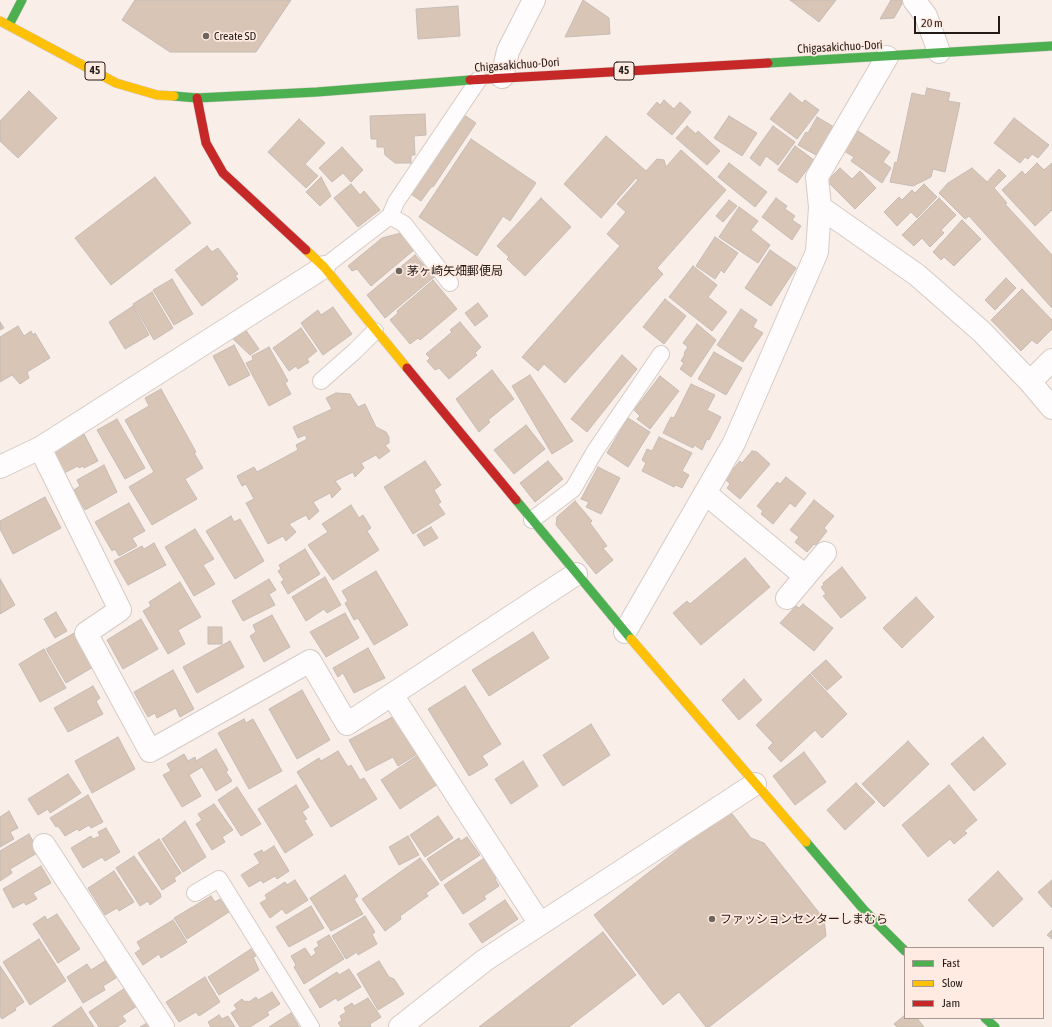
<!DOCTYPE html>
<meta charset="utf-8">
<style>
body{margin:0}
#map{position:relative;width:1052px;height:1027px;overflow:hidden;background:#f9eee8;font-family:"Asap Condensed",sans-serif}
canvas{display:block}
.legend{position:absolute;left:904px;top:947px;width:140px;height:72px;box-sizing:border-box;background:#ffebe2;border:1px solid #a79891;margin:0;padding:5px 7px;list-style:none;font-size:12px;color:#241b17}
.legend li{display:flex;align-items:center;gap:8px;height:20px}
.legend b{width:20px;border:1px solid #a79891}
.scale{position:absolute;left:914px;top:16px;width:86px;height:18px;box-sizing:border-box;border:2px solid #241b17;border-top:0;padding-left:5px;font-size:12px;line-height:14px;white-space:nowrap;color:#241b17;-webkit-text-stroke:3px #ffebe2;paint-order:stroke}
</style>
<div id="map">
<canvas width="1052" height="1027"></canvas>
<ul class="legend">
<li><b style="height:5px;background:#4caf50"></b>Fast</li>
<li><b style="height:5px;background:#ffc107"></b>Slow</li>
<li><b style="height:5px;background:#c62828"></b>Jam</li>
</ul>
<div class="scale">20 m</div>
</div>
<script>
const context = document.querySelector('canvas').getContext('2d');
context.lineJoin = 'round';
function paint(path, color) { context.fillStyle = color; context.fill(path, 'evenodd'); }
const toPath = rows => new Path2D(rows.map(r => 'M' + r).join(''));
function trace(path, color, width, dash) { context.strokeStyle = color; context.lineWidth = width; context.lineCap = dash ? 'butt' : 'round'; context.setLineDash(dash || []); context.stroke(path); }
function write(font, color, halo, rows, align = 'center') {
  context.font = font + ' "Asap Condensed","Noto Sans JP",sans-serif'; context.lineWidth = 3.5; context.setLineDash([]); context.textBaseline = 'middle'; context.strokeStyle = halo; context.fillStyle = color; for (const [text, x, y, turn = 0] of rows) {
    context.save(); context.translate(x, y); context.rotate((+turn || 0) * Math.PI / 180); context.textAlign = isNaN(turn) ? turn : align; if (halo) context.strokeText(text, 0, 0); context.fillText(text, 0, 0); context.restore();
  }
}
const building = toPath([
 [135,0,291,0,256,52,170,52,122,20,135,0],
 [583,0,609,18,610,34,565,37,583,0],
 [790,0,836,0,819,22,790,0],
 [891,0,902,0,903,2,894,18,880,19,891,0],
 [458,6,460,36,418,39,416,9,458,6],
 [927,88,950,93,948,101,960,103,945,172,933,169,931,177,913,186,890,182,895,162,897,163,912,93,925,96,927,88],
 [29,91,57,118,18,158,0,141,0,121,29,91],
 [790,93,802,103,805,100,819,110,797,139,770,119,790,93],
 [664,100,674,109,680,102,691,112,672,135,647,114,657,102,660,105,664,100],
 [425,114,426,135,414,136,415,155,411,155,411,163,395,163,385,155,384,147,377,147,377,139,371,139,370,116,425,114],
 [464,115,476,123,433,187,432,186,421,201,411,194,464,115],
 [729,116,757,133,742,156,714,138,729,116],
 [817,117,834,127,816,155,798,145,806,132,808,133,817,117],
 [1014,118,1049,145,1038,158,1032,154,1028,159,1025,157,1020,163,994,143,1014,118],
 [299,119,325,143,305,164,318,176,306,188,268,152,299,119],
 [687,126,696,134,698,131,720,151,707,165,676,138,687,126],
 [773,126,795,142,778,165,766,156,760,166,750,158,773,126],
 [858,131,890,152,883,162,891,168,882,183,851,161,854,157,844,151,858,131],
 [606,136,646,171,657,159,664,160,666,167,681,150,726,190,657,268,663,274,565,383,544,364,538,371,522,357,620,246,607,234,626,212,617,204,638,180,636,178,601,218,564,184,606,136],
 [471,139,536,183,510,221,503,216,477,256,419,217,471,139],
 [795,146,814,160,797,183,778,170,795,146],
 [342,147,363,170,351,182,343,173,332,182,319,168,342,147],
 [729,163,767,192,755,207,718,177,729,163],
 [1037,163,1044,170,1052,163,1052,210,1035,226,1002,190,1022,171,1025,175,1037,163],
 [840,168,852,179,860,171,876,188,855,209,827,181,840,168],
 [972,168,987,182,999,169,1006,176,994,188,1007,203,1005,204,1052,255,1052,308,969,216,965,219,939,193,948,183,972,168],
 [155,177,191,223,111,285,75,238,155,177],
 [321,177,331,196,320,206,306,192,321,177],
 [351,184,360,195,364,191,380,210,358,227,334,198,351,184],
 [924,184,937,197,917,218,911,212,897,226,884,212,899,197,902,200,912,190,915,193,924,184],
 [541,198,571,227,525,276,507,259,509,257,497,246,541,198],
 [776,198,787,206,785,209,795,216,792,220,801,226,792,240,762,217,776,198],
 [939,198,956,215,941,230,944,233,930,247,922,238,914,246,902,235,939,198],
 [729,200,737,206,723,222,716,216,729,200],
 [739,207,758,221,751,230,770,245,758,263,719,237,739,207],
 [962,220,981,239,954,266,944,257,941,260,933,252,962,220],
 [401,233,414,250,371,286,357,269,352,271,348,266,382,238,401,233],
 [715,237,738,253,724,273,721,270,715,279,696,266,715,237],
 [207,246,212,252,218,248,238,274,235,276,238,279,202,306,175,270,207,246],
 [770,250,796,268,771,306,745,288,770,250],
 [415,255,434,277,385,318,367,295,415,255],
 [693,266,717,285,708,297,727,312,712,331,669,297,693,266],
 [1006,278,1016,288,995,310,985,300,1006,278],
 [172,279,193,314,174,325,153,290,172,279],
 [433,280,457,309,420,340,418,338,410,344,390,320,398,313,397,311,433,280],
 [1022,289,1052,320,1052,329,1037,344,1032,340,1021,351,991,320,1022,289],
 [152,292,173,328,154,340,133,304,152,292],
 [665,299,686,316,664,344,643,327,665,299],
 [478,303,488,316,475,326,465,313,478,303],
 [133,306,149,335,125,349,109,322,133,306],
 [333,307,352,334,323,355,301,323,318,310,321,315,333,307],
 [741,309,757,320,753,327,763,333,743,362,717,345,741,309],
 [0,322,4,328,0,330,0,322],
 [460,322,481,347,475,353,477,355,449,379,439,368,435,370,427,361,430,358,426,354,452,332,450,330,460,322],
 [697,324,716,340,691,377,680,369,684,363,681,361,685,354,684,353,688,347,683,343,697,324],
 [18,326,24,336,31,331,33,335,35,333,50,358,27,372,29,378,20,384,12,375,0,382,0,337,18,326],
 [301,328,317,351,307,359,309,362,298,369,296,366,289,371,273,348,301,328],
 [245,329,259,349,250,355,232,338,245,329],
 [234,345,250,375,229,386,213,356,234,345],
 [269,347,288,381,285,383,291,394,269,406,246,363,253,360,252,356,269,347],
 [714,352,742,368,726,395,698,379,714,352],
 [622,355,637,369,587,432,571,419,622,355],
 [492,370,514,399,488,420,490,422,479,432,456,399,492,370],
 [530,375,573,441,552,454,512,386,530,375],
 [660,376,679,391,650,429,637,419,640,416,634,410,660,376],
 [691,384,715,395,707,410,721,417,709,440,707,439,702,450,694,445,693,448,663,433,671,417,674,418,691,384],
 [161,389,196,452,194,453,203,468,185,479,197,499,152,525,129,487,154,472,125,420,149,406,145,398,161,389],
 [336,393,350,394,358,407,365,404,376,427,386,432,389,437,389,443,385,445,390,451,379,459,376,455,361,463,364,468,355,477,353,472,335,481,341,489,332,498,330,493,313,502,319,511,309,520,306,515,289,524,296,532,286,541,283,536,268,544,246,503,254,499,246,484,242,486,237,476,254,467,257,472,298,450,296,445,307,439,305,435,298,438,293,427,332,409,326,398,336,393],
 [628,418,650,432,628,467,607,453,628,418],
 [117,419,145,468,125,479,97,430,117,419],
 [526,425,545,449,514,474,494,450,526,425],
 [84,434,98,461,84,468,83,466,79,468,78,466,64,473,54,454,60,450,59,448,84,434],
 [659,437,692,453,682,471,689,475,682,488,676,485,674,487,642,471,646,463,642,460,647,449,652,451,659,437],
 [752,451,757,452,770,464,740,499,727,488,730,484,726,480,730,476,728,475,740,461,742,463,752,451],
 [425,461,441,485,434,490,441,502,438,504,445,514,413,534,384,487,425,461],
 [548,461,563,479,535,502,520,483,548,461],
 [104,465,117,492,85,510,74,490,80,486,77,480,104,465],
 [598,467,620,478,601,514,586,507,589,502,581,499,598,467],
 [786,477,806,493,795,507,790,503,773,524,761,514,763,511,757,506,777,482,780,484,786,477],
 [45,497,61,528,13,554,0,529,0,521,45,497],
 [814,500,834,516,824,528,827,531,816,545,814,544,807,552,795,542,799,537,790,530,814,500],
 [575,501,592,521,590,523,607,546,603,548,613,560,596,574,556,525,557,517,575,501],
 [129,503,145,531,132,538,137,546,119,556,115,549,112,551,95,522,129,503],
 [351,505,359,518,363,515,371,528,367,531,379,550,333,580,308,545,328,532,322,524,351,505],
 [231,516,234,522,240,519,264,561,235,579,206,531,231,516],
 [431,527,438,538,424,546,417,535,431,527],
 [195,529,214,559,203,565,215,584,194,596,165,547,195,529],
 [154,543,166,565,128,585,114,561,142,546,144,549,154,543],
 [305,549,320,574,288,594,281,582,284,580,278,571,281,569,279,565,305,549],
 [745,558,770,587,701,645,673,613,687,601,690,604,745,558],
 [842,567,866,598,841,618,823,596,826,594,821,587,824,585,823,583,842,567],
 [376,571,408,625,374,645,358,618,354,620,345,603,348,601,342,591,376,571],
 [325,577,341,605,327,613,324,609,306,621,292,597,325,577],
 [0,579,15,605,0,614,0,579],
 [269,579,276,590,269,594,275,605,243,621,232,601,269,579],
 [180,582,201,617,178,630,185,644,168,654,143,611,151,606,149,602,180,582],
 [916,597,934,617,902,648,883,628,916,597],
 [803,604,833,628,814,651,780,623,796,606,799,608,803,604],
 [56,612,67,631,55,638,44,619,56,612],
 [345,613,359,638,326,657,310,632,345,613],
 [272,615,290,647,264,662,250,636,256,632,253,625,272,615],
 [141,619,158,649,123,669,107,640,141,619],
 [208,627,222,627,222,644,208,644,208,627],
 [76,632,95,666,66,683,46,649,76,632],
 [533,632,549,658,489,696,472,670,533,632],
 [230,641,244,667,197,693,183,667,230,641],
 [368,648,385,678,354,693,343,673,338,677,333,668,368,648],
 [44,649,66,688,40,702,19,664,44,649],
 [826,660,842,677,827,690,811,673,826,660],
 [173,670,194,709,180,717,176,708,157,718,155,713,148,717,134,692,173,670],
 [810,674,847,714,822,738,815,730,781,762,768,748,773,743,756,725,810,674],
 [744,679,762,700,739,720,722,700,744,679],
 [93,686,100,698,96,701,103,714,68,732,54,708,93,686],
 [465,686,501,744,482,756,488,765,469,776,428,709,465,686],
 [302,690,330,740,297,759,269,709,302,690],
 [398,714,399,727,417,754,398,766,393,757,366,771,349,740,398,714],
 [244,719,246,723,253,719,282,771,249,789,218,733,244,719],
 [591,724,610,755,563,786,543,755,591,724],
 [118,737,135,769,92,793,75,761,118,737],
 [983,737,1006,764,974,791,951,764,983,737],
 [908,741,929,764,884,807,862,784,908,741],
 [216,749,228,770,226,772,232,781,216,791,202,767,189,775,201,796,182,807,163,775,171,771,167,764,184,754,188,761,195,757,196,761,216,749],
 [338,751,348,767,351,765,360,780,364,778,377,799,331,827,297,772,319,758,321,761,338,751],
 [424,751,444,780,400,809,381,780,424,751],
 [804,752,826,782,795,805,773,776,804,752],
 [523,761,538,786,511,804,495,779,523,761],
 [68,774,81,793,50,813,48,809,38,815,28,799,68,774],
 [856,783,875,802,845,830,827,810,856,783],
 [296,785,309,807,302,812,307,819,304,820,313,835,285,853,258,809,296,785],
 [949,785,977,820,964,831,967,833,954,844,950,839,928,857,902,825,949,785],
 [237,787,261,824,241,836,218,800,237,787],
 [88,795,103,822,91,828,89,825,79,831,77,829,65,836,58,826,56,827,50,818,88,795],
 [214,804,233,830,222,837,225,842,212,850,196,824,202,820,198,814,214,804],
 [729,810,751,838,764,843,824,919,826,936,709,1027,706,1027,679,992,663,1005,594,915,729,810],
 [9,811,18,828,10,832,14,839,0,847,0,817,9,811],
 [438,816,453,838,425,857,410,835,438,816],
 [185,821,206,857,183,872,162,839,185,821],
 [106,828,120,852,105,861,102,857,83,868,71,848,91,836,93,839,100,836,98,832,106,828],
 [29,834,39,852,10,869,12,873,0,881,0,851,29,834],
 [408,836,419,855,399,865,389,847,408,836],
 [467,837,480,855,441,881,427,859,459,838,461,841,467,837],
 [159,839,181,873,174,878,176,881,162,890,138,853,159,839],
 [274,846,289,871,277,879,275,876,263,883,261,880,249,887,241,875,260,863,254,854,262,850,263,853,274,846],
 [489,855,501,874,495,879,499,886,484,896,486,899,463,914,444,885,489,855],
 [134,856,160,893,161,897,150,905,148,901,140,906,116,868,134,856],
 [420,858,439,884,426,893,428,896,400,916,401,919,385,931,362,899,420,858],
 [41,866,51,883,33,893,37,899,26,905,24,902,13,908,3,889,41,866],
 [114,871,134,902,119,911,117,908,105,915,88,888,114,871],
 [998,871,1023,899,993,927,968,900,998,871],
 [345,875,358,896,354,899,363,914,331,931,310,898,345,875],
 [295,880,308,900,286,914,282,909,270,918,260,903,267,899,265,895,285,882,287,885,295,880],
 [1052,880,1052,908,1038,892,1052,880],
 [211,896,215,902,220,899,229,912,187,939,174,918,211,896],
 [505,900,518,919,482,943,469,924,505,900],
 [311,906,324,928,289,947,276,927,311,906],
 [57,914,80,949,58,963,33,924,45,916,47,920,57,914],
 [365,916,375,932,372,934,377,944,358,955,357,952,346,959,332,936,365,916],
 [173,920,187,942,161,958,159,954,143,965,135,953,141,949,137,942,173,920],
 [1052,930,1052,939,1047,935,1052,930],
 [603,932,636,975,569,1027,479,1027,603,932],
 [329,935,344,959,304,984,294,967,296,965,291,956,305,948,311,957,316,953,314,949,319,946,317,942,329,935],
 [39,939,66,981,30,1005,3,962,39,939],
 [251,949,256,956,253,957,259,970,219,995,208,977,251,949],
 [105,961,107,964,110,962,119,976,103,986,105,990,83,1003,67,977,87,964,91,970,105,961],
 [379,961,389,977,394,979,404,994,378,1010,357,974,379,961],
 [0,966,24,1002,15,1008,16,1010,2,1019,0,1016,0,966],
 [349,969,361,987,338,1001,336,998,320,1008,309,990,337,972,339,975,349,969],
 [205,977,220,1002,199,1016,196,1012,179,1022,166,1002,205,977],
 [125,988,140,1004,122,1016,126,1021,117,1027,99,1027,89,1012,125,988],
 [272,992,280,1004,267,1012,269,1015,250,1027,240,1027,231,1013,237,1009,234,1005,242,999,245,1002,247,1001,249,1002,256,997,258,1000,272,992],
 [368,998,381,1017,370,1024,371,1027,341,1027,338,1023,342,1020,340,1016,346,1012,344,1008,352,1003,354,1006,368,998],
 [81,1007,94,1027,52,1027,81,1007],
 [291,1013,299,1027,269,1027,291,1013],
 [219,1015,222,1019,228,1016,235,1027,211,1027,208,1022,219,1015],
 [905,1015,905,1018,917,1018,924,1027,897,1027,894,1024,905,1015],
 [147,1023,149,1026,151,1024,153,1027,140,1027,147,1023]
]);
paint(building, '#d8c5b5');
trace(building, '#c5bcb6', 1);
const lane = toPath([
 [390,216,404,224,450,283],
 [324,267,390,216,396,202,479,79],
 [321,381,355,351,375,331],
 [532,520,573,489,595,451,661,354],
 [195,893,219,879,311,1027]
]);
const street = toPath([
 [914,0,926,16,939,52],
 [502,77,508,51,534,0],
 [820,207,917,275,982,332,1030,382,1052,360],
 [1030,382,1052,408],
 [40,448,120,610,86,633,150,751,310,661,347,724,576,574],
 [0,467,40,448,324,267],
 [705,493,805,576],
 [787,598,825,553],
 [625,632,734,443,817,252,820,207,817,177,887,57],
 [392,695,540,924],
 [44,845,163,1027],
 [400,1027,485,960,755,784]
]);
const fast = toPath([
 [9,25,22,0],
 [768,63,1052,46],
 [174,96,197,98,317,92,470,80],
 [516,500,631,639],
 [806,842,864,910,905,951],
 [985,1018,995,1027]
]);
const slow = toPath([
 [0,21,116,83,157,95,174,96],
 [306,250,324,267,407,368],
 [631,639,806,842]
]);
const jam = toPath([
 [470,80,768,63],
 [197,98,206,143,223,173,306,250],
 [407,368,516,500]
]);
trace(lane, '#d5cbc6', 18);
trace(street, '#d5cbc6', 24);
trace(fast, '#d5cbc6', 10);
trace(slow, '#d5cbc6', 10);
trace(jam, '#d5cbc6', 10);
trace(lane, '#fefcfc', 16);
trace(street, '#fefcfc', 22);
trace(fast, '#4caf50', 9);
trace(slow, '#ffc107', 9);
trace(jam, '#c62828', 9);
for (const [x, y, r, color] of [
 [206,36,4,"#6f6560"],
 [399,271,4,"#6f6560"],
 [712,919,4,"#6f6560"]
]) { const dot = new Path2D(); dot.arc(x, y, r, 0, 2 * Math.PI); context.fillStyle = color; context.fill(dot); trace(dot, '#ffebe2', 1.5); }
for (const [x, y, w] of [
 [95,71,20],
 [624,71,20]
]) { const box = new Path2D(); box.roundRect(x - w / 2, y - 9, w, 18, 3); context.fillStyle = '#ffebe2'; context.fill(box); trace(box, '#241b17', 1); }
write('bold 11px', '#241b17', null, [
 ["45",95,71],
 ["45",624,71]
]);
write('12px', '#241b17', '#ffebe2', [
 ["Create SD",214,36],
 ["茅ヶ崎矢畑郵便局",407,271],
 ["ファッションセンターしまむら",720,919]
], 'left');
write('12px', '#241b17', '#ffebe2', [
 ["Chigasakichuo-Dori",840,47,-3],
 ["Chigasakichuo-Dori",517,65,-4]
]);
</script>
